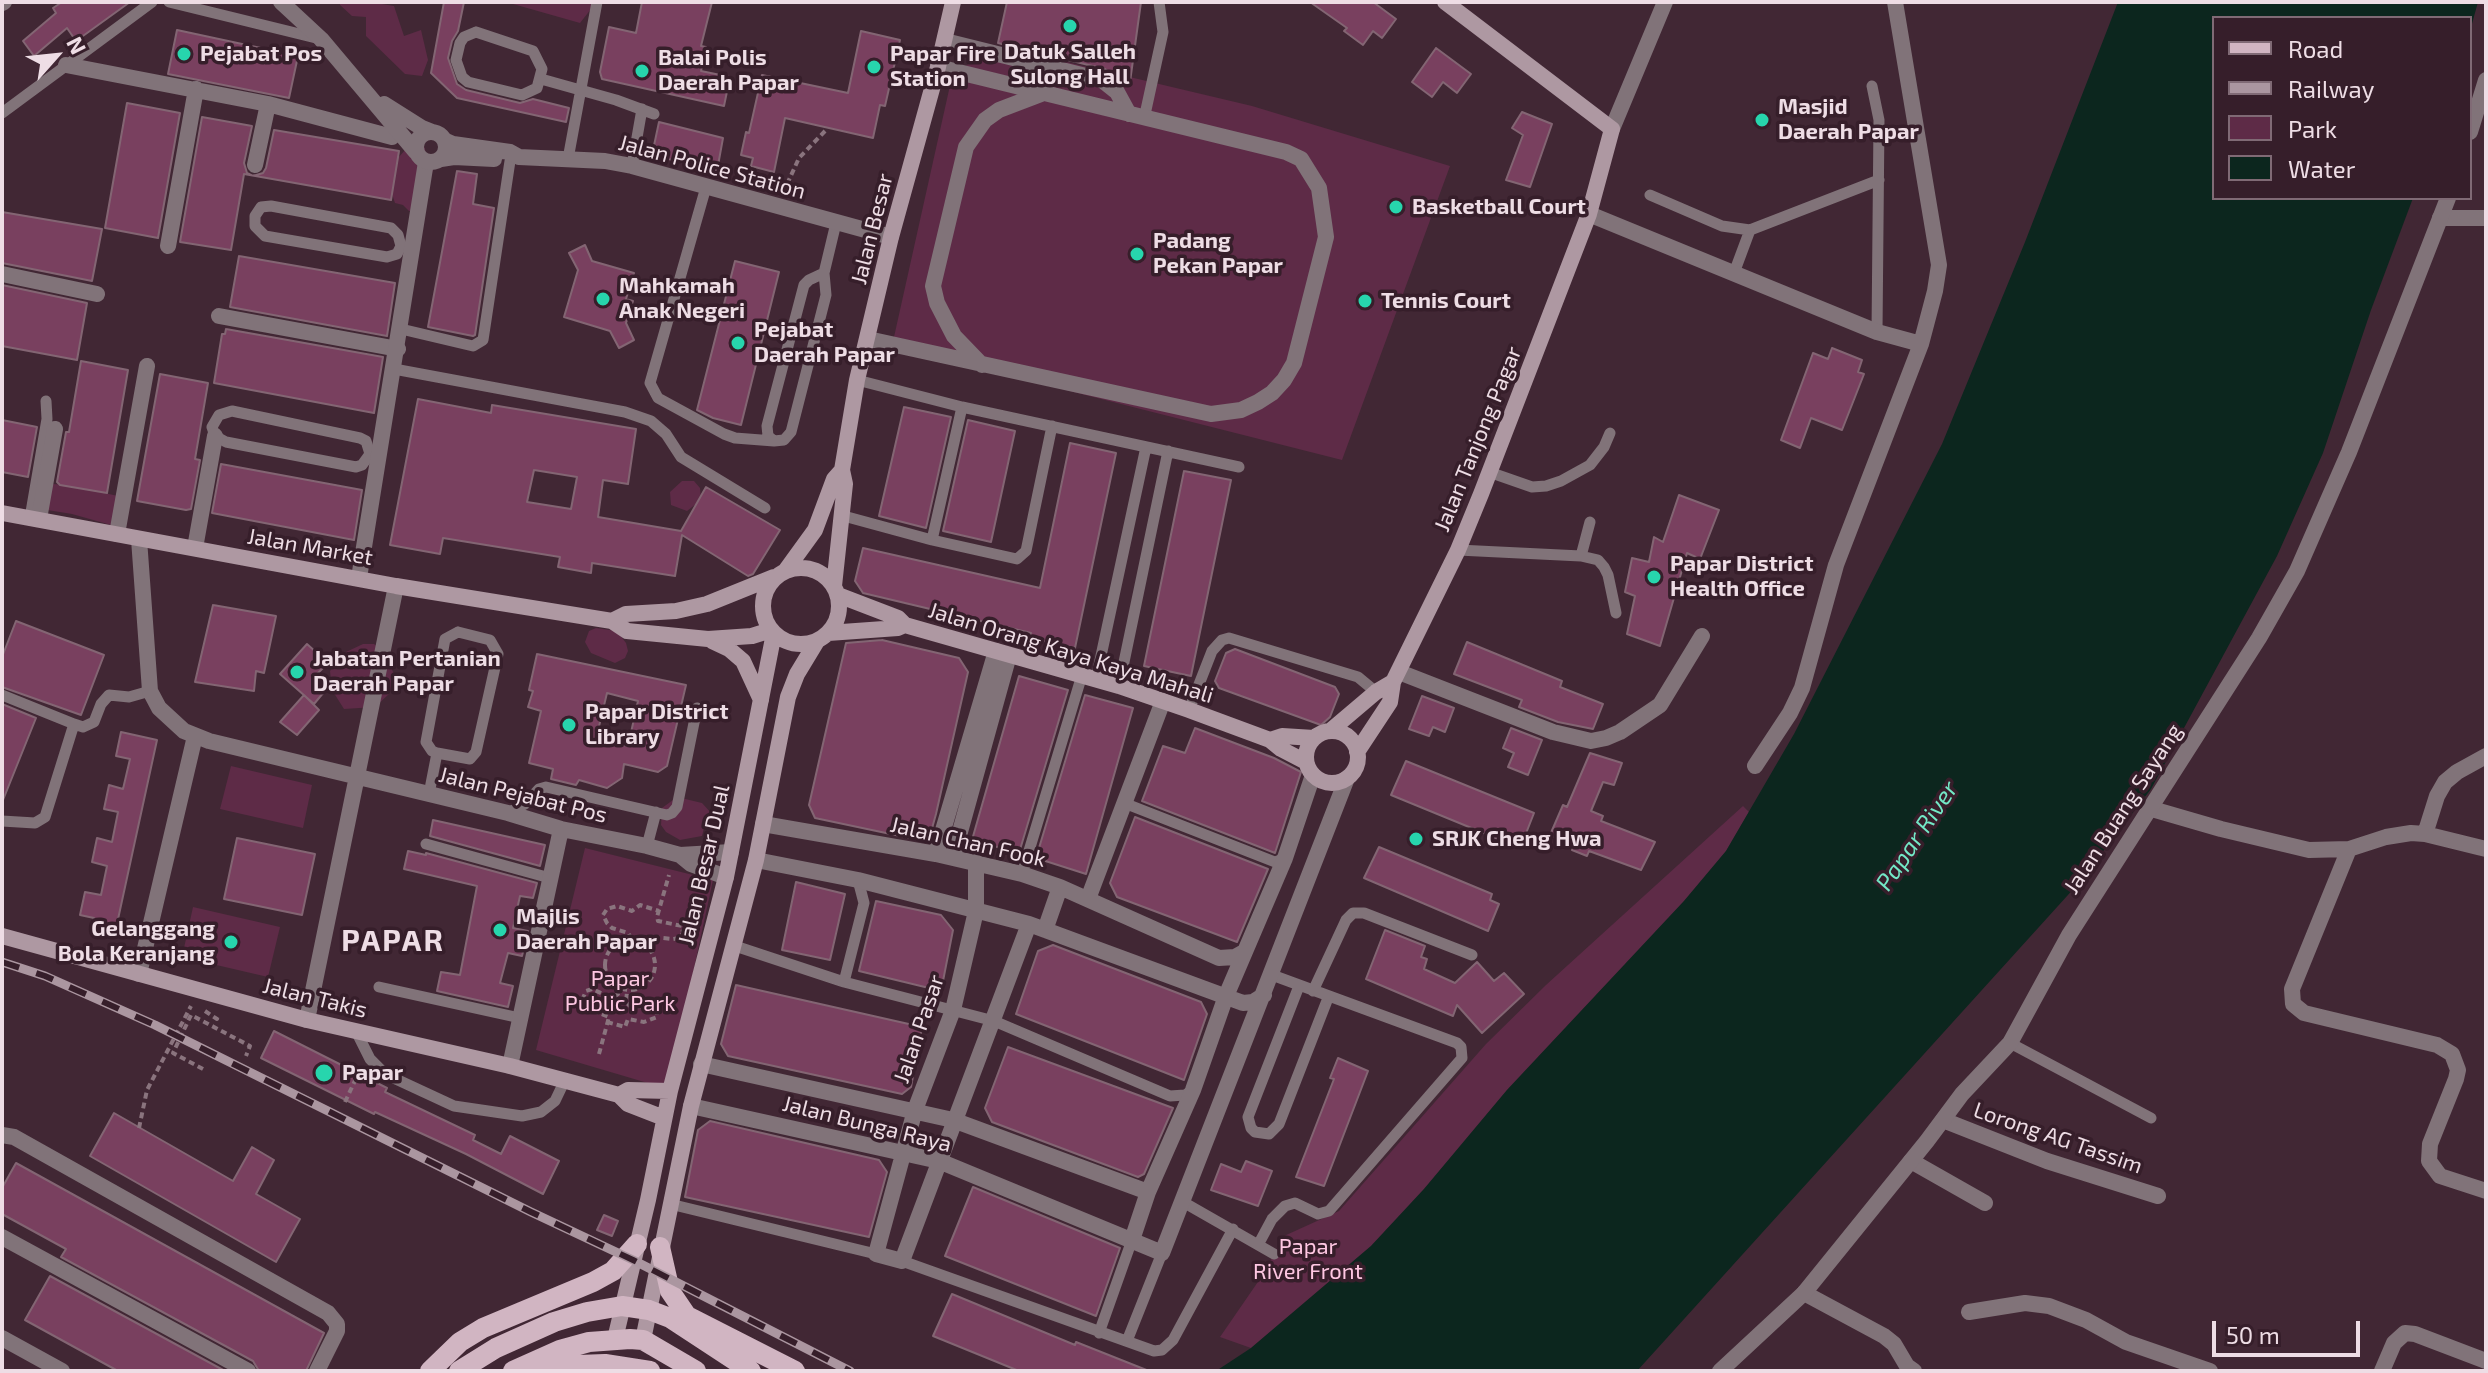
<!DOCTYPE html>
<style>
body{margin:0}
#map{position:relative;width:2488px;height:1373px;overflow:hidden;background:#412734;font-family:"Exo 2",sans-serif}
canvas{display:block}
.frame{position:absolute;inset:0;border:4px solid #eedde5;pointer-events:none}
.legend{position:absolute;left:2212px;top:16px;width:260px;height:184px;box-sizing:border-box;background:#361e2a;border:2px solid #806a75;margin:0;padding:10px 14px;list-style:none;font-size:24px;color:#eedde5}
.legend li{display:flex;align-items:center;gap:16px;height:40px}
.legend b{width:40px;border:2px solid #806a75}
.north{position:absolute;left:16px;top:16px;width:80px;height:80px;-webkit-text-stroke:6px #361e2a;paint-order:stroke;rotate:63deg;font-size:22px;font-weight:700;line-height:32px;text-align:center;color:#eedde5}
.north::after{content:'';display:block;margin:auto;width:28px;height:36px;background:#eedde5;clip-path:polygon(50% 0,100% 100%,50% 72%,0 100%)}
.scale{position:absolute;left:2212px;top:1321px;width:148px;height:36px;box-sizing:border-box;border:4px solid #eedde5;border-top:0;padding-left:10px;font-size:24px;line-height:28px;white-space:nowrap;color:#eedde5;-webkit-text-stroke:6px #361e2a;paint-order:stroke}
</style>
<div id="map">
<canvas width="2488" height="1373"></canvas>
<div class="frame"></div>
<ul class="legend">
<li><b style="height:10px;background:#d1b5c2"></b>Road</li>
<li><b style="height:10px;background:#ab96a0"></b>Railway</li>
<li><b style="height:22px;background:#5e2b47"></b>Park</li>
<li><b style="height:22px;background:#0c261e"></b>Water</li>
</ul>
<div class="north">N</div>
<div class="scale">50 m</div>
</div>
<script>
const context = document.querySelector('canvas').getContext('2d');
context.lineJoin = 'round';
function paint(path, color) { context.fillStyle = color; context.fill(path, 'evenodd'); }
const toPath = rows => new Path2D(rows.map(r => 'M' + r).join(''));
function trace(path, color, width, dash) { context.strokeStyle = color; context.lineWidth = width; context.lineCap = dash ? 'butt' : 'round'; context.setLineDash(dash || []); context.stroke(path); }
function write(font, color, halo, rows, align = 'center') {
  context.font = font + ' "Exo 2",sans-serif'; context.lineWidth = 7; context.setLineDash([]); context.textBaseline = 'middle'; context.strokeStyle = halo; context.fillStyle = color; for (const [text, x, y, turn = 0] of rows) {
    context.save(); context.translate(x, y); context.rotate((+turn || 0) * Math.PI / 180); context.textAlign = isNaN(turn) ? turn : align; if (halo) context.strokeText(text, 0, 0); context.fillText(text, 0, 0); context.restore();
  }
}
paint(toPath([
 [340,2,382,2,382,4,394,6,404,36,421,30,428,60,422,76,405,74,366,36,366,17,352,16,340,5],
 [506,2,592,2,591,9,580,23],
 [1003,47,1252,106,1450,166,1342,460,892,346,953,72],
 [414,140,425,148,426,162,433,170,419,211,409,211,403,205,395,203,392,194,393,173,398,158],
 [682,481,694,481,700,488,701,500,687,511,671,505,670,492],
 [46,484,92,485,100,492,118,496,111,525,72,514,35,508],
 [596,628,617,631,626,643,628,651,625,658,615,663,591,653,585,642,589,631],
 [363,644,374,644,384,652,394,674,389,694,375,707,344,709,332,690,330,671,346,652],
 [231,766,312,785,303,828,220,809],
 [677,797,702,803,712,814,710,827,704,828,702,836,680,840,666,832,661,825,662,808],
 [1743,806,1749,812,1726,851,1684,901,1507,1090,1424,1189,1371,1246,1251,1348,1220,1337,1262,1276,1284,1236,1339,1211,1486,1044,1546,985],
 [585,848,713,880,668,1089,536,1050],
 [193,907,280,927,268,977,182,957]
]), '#5e2b47');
paint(toPath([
 [2118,2,2478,2,2470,31,2470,18,2214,18,2214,198,2413,198,2371,310,2323,453,2277,556,2151,789,2077,885,1637,1371,1216,1371,1251,1348,1371,1246,1424,1189,1507,1090,1684,901,1726,851,1794,734,1942,444,2025,242]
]), '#0c261e');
const building = toPath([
 [62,2,130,2,76,41,67,28,34,56,23,41,56,13,53,8,62,2],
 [444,2,464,2,458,31,452,41,448,58,457,84,466,90,520,103,533,99,569,108,566,122,457,98,431,73,444,2],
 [642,2,712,2,701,46,706,47,701,71,730,77,724,106,602,79,600,72,609,27,636,33,642,2],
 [1007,2,1141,2,1130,82,1120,80,1105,69,998,43,1007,2],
 [1310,2,1373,2,1396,19,1382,38,1373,31,1363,45,1344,31,1347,28,1310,2],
 [177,30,298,56,289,98,168,74,177,30],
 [861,31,900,40,885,106,880,105,873,138,785,118,774,172,751,166,753,158,741,155,746,132,749,133,762,75,848,93,861,31],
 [1436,48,1471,74,1457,93,1443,82,1432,97,1412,82,1436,48],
 [127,103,180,113,158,238,105,228,127,103],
 [1522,112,1552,124,1530,187,1506,180,1523,135,1512,128,1522,112],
 [202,117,252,126,244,163,247,173,253,176,263,173,266,168,274,130,399,151,391,200,244,174,231,250,180,242,202,117],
 [659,122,723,138,717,171,652,155,659,122],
 [457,171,477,174,473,204,494,208,475,335,473,336,428,327,457,171],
 [2,212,102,229,92,281,2,263,2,212],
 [585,245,592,261,634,273,626,299,633,301,626,323,634,340,619,348,610,331,564,317,578,270,569,253,585,245],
 [239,256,395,283,387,336,230,307,239,256],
 [735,261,779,272,741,425,713,418,697,410,735,261],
 [2,285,87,303,77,360,2,346,2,285],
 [226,329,383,357,374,413,214,383,222,334,225,334,226,329],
 [1832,348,1862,360,1858,372,1864,374,1842,430,1811,418,1800,448,1781,440,1813,353,1828,359,1832,348],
 [81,361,128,370,107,493,60,485,57,482,66,432,69,432,81,361],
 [160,374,208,383,195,459,200,460,191,509,186,510,137,501,160,374],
 [418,399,491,413,492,405,636,429,628,484,603,480,598,517,681,531,706,487,780,530,753,574,748,576,682,535,675,576,592,563,591,573,558,567,560,557,443,538,440,554,390,545,418,399],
 [534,470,577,477,571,509,527,502,534,470],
 [904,407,951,417,926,528,879,516,904,407],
 [2,420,37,427,28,477,2,472,2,420],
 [968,420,1015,431,991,542,943,531,968,420],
 [1070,443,1116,453,1075,648,1029,638,1031,633,863,593,855,581,863,548,1040,588,1070,443],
 [221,464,362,490,354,540,212,513,221,464],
 [1184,471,1231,480,1191,676,1144,666,1184,471],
 [1679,495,1719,510,1700,559,1687,553,1660,646,1627,634,1635,596,1625,592,1632,558,1649,562,1654,537,1663,542,1679,495],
 [213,605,276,616,264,673,256,671,254,691,195,682,213,605],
 [16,621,104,655,81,715,2,687,2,657,16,621],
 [882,640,959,658,968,672,936,814,931,832,919,840,815,818,809,805,846,643,882,640],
 [1467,642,1562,681,1560,687,1603,704,1593,729,1558,722,1519,707,1522,700,1454,674,1467,642],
 [307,644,328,663,317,674,329,686,314,704,280,674,307,644],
 [1235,649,1335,687,1339,694,1330,717,1321,725,1219,688,1215,681,1226,653,1235,649],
 [537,654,686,685,667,766,658,772,624,764,622,778,607,788,579,780,576,785,551,779,553,769,529,763,541,711,528,707,533,691,529,690,537,654],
 [607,693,638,701,628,746,596,739,607,693],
 [1019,676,1068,690,1019,853,972,840,1019,676],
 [304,695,319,710,297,735,280,722,304,695],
 [1085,695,1133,708,1086,874,1036,858,1085,695],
 [1422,696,1454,708,1445,732,1433,727,1429,736,1409,729,1422,696],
 [2,704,36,718,3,800,2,800,2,704],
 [1195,728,1274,758,1301,772,1275,853,1142,801,1163,746,1185,753,1195,728],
 [1511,728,1542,740,1528,775,1508,767,1514,753,1503,748,1511,728],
 [121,732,157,740,115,933,92,928,94,918,80,915,85,892,101,895,107,866,92,862,97,838,112,842,118,812,104,809,109,785,123,789,130,759,116,756,121,732],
 [1590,753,1622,763,1614,785,1603,782,1591,811,1603,816,1601,821,1655,842,1641,870,1589,851,1587,856,1572,850,1574,845,1550,835,1563,805,1567,807,1590,753],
 [1406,761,1534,813,1523,841,1512,836,1508,843,1391,795,1406,761],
 [1135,817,1268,869,1237,942,1117,897,1110,883,1135,817],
 [433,820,545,845,540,866,430,836,433,820],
 [237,838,315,854,302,915,224,899,237,838],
 [1379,847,1492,894,1490,900,1499,904,1488,931,1364,878,1379,847],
 [408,851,426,855,426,853,537,883,533,898,520,896,513,928,528,931,522,956,508,953,500,983,513,986,508,1007,437,991,441,972,460,975,477,886,404,869,408,851],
 [796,882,845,894,830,960,782,950,796,882],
 [876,901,941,915,953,930,943,981,929,988,859,971,876,901],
 [1385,930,1425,946,1421,957,1427,959,1424,969,1455,983,1477,962,1494,981,1504,973,1524,994,1482,1033,1457,1005,1453,1016,1366,979,1385,930],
 [1053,945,1201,1002,1207,1014,1184,1080,1016,1014,1038,951,1053,945],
 [736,985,922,1027,911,1087,902,1094,728,1056,721,1044,736,985],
 [274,1031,387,1088,385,1092,475,1135,473,1140,501,1154,510,1136,559,1161,543,1194,466,1154,375,1112,374,1114,261,1058,274,1031],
 [1008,1047,1173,1108,1144,1174,1138,1177,992,1122,985,1108,1008,1047],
 [1338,1058,1368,1071,1324,1186,1296,1177,1334,1079,1330,1078,1338,1058],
 [114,1113,233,1181,252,1147,274,1160,256,1194,300,1219,276,1262,90,1156,114,1113],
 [710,1121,879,1160,887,1172,869,1237,685,1197,698,1130,710,1121],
 [1246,1161,1272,1171,1258,1206,1211,1190,1221,1164,1241,1172,1246,1161],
 [16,1163,324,1333,306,1371,259,1371,253,1361,61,1257,66,1249,2,1214,2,1188,16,1163],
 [973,1187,1120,1248,1096,1316,945,1256,973,1187],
 [604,1215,618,1221,612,1236,597,1230,604,1215],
 [50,1276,225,1371,118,1371,25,1320,50,1276],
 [952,1294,1075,1345,1076,1342,1149,1371,1019,1371,933,1336,952,1294]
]);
paint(building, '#79405f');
trace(building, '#836573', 2);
trace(toPath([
 [783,193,799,158,826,130],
 [632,939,628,933,612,928,607,923,603,915,607,909,617,906,632,911,640,905,659,911],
 '605 965a25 25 0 1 1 50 0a25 25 0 1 1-50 0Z',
 [646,943,652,937,673,939,680,938,683,933,682,926,658,921,657,917,669,875],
 [205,1011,217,1019,218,1014],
 [607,1022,625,1027,628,1019,644,1022,657,1017,657,1010,651,1007,630,1006,626,1002,627,992],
 [599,1054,609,1017,594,1011,586,1005,583,998,586,991,592,989,612,998,618,994,619,987],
 [203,1069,173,1053,191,1015,250,1046,246,1056],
 [345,1102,361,1068],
 [139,1128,147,1090,191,1006]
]), '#8a747e', 4, [6, 4]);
trace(toPath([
 [169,2,316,38],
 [476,32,533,51,542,69,537,88,522,95,468,82,462,77,456,60,460,43,464,37,476,32],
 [541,79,616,100,654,114],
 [1872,86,1879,120,1877,332],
 [2,113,152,2],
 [1144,119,1163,32,1159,2],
 [568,159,597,2],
 [632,166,642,109],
 [706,187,650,383,658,398,724,434,735,438,774,441],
 [1650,195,1722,226,1750,230,1879,180],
 [271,206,391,228,398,235,401,246,397,254,387,257,265,236,255,226,255,216,261,207,271,206],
 [824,273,809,280,804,285,767,426,768,436,774,441,784,440,791,432,826,295,824,273,836,223],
 [1734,273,1750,230],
 [401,329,473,346,483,340,510,161],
 [394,369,625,412,651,421,666,434,681,457,765,508],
 [857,380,962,407,1239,467],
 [232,411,360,438,366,441,370,454,362,465,356,467,226,442,215,436,212,427,219,415,232,411],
 [1489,472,1532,487,1546,486,1561,481,1590,465,1604,447,1610,433],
 [840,515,932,540,1017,559,1026,551,1052,426],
 [30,518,47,419,46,401],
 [932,540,962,407],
 [1458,550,1581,556,1590,522],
 [1581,556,1598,560,1604,567,1608,575,1616,613],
 [458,632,490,640,498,654,476,752,470,759,437,753,432,751,426,742,445,639,458,632],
 [1096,679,1146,447],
 [1119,686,1168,451],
 [2,695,74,724],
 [1189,710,1212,651,1222,640,1229,638,1358,677,1376,692],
 [429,794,437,753],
 [1124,803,1275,862,1285,858],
 [508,813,525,804,539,789,546,787,667,815,672,813,677,807,697,708],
 [2,821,35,823,45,817,74,724,83,727,94,722,101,704,109,695,129,697,150,691],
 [426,844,550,878],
 [647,846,656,812],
 [1022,874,1082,675],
 [732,945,844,982,994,1021,1170,1096,1185,1095,1192,1091],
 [844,982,864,903,858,880],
 [1299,986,1248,1117,1251,1128,1255,1132,1269,1134,1279,1124,1328,998],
 [379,987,520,1018],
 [1313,991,1346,920,1353,913,1364,913,1472,955],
 [356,1031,370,1059,385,1074,454,1106,522,1116,541,1112,555,1101,565,1080],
 [2010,1043,2151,1118],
 [1183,1202,1274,1254],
 [670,1204,876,1254],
 [1258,1245,1272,1219,1285,1206,1295,1203,1318,1214,1329,1211,1462,1058,1461,1047,1457,1043,1272,975],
 [902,1261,1154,1351,1162,1350,1173,1340,1233,1229],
 [1099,1333,1132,1240],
 [1127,1341,1162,1253]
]), '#817379', 11);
trace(toPath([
 [945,41,1102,80,1117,92,1129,114],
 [66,65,268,104,392,137],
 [255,165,268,104],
 [168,246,196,89],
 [2,274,97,294],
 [219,316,398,349],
 [868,339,1211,414,1241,410,1258,402,1272,393,1284,380,1294,363,1326,237,1319,188,1301,159,1286,152,938,67],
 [982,365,954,336,937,303,933,286,966,147,985,120,999,110,1041,94],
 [39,519,55,429],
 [117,534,147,366],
 [195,548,215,436]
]), '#817379', 16);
trace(toPath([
 [2,3,4,2],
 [1612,129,1665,2],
 [1589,214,1877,332,1921,344],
 [2440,218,2486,218],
 [139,539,150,691,159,708,184,731,209,741,508,813,561,829,647,846,680,855,691,864,726,877],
 [359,578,426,162],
 [1399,672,1553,732,1591,741,1606,738,1620,732,1660,705,1702,636],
 [1755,766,1790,713,1802,688,1836,565,1921,344,1935,291,1939,265,1895,2],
 [2152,809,2221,829,2309,850,2349,849,2386,837,2411,833,2425,834,2486,849],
 [763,824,936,854,1022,874,1060,887,1219,958,1235,957,1244,952],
 [2425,834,2437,796,2445,782,2457,772,2486,756],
 [2349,849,2292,989,2293,1004,2304,1013,2437,1045,2452,1054,2458,1070,2456,1079,2430,1144,2429,1161,2440,1176,2486,1191],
 [936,854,996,651],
 [680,855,731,852],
 [953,857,1009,655],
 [756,860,858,880,1029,924,1243,1003,1253,1002,1264,995],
 [976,862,976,911,953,1010,915,1110,876,1254,902,1261,1029,924],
 [1088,899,1163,701],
 [1045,930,1060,887],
 [139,974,195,736],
 [307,1020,396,586],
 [701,1064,953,1120,1148,1192],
 [510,1066,561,829],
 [691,1106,939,1161,1162,1253,1347,778],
 [1943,1120,2047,1161,2158,1196],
 [2,1135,14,1137,328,1313,337,1324,337,1331,317,1371],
 [1911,1161,1985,1203],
 [2,1237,248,1371],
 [1132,1240,1148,1192,1193,1090,1226,996,1285,858,1313,775],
 [1804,1293,1884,1336,1894,1344,1907,1366,1914,1371],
 [1969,1312,2025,1303,2049,1306,2086,1320,2126,1342,2210,1371],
 [2,1338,62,1371],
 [2382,1371,2394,1343,2405,1333,2415,1334,2486,1361]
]), '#817379', 16);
trace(toPath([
 [281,2,321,39,416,152],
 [384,104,422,128,432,132],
 '416 147a15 15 0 1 1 30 0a15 15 0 1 1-30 0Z',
 [2470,132,2486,80],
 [444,140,453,144,510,152,519,157,605,161,632,166,891,237],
 [441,159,454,157,494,159],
 [1720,1371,1804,1293,1927,1141,1962,1094,2010,1043,2069,935,2259,638,2297,571,2349,452,2448,198]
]), '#817379', 16);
trace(toPath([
 [2,513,396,586,612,621,627,631,708,639,752,636,771,630],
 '763 606a38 38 0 1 1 76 0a38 38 0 1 1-76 0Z',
 [786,570,815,530,834,479,842,470],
 [834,586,845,484,842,470,857,380,891,237,938,67,953,2],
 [838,595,898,618,905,625,1119,686,1189,710,1270,740,1281,749,1306,762],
 [612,621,626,614,676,611,707,604,774,577],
 [828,633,898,628,905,625],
 [712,641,729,649,743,661,761,700],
 [1330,731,1376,692,1393,682],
 '1306 757a26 26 0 1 1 52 0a26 26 0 1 1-52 0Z',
 [1270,740,1282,736,1314,738],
 [1357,752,1390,702,1393,682,1458,550,1481,494,1589,214,1612,129,1445,2],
 [2,936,307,1020,510,1066,619,1095,628,1104,664,1118],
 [619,1095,628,1090,670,1091],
 [615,1339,648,1200,670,1091,726,877,774,633],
 [643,1340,691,1106,756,860,788,697,797,674,817,641]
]), '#ae98a2', 16);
trace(toPath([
 [660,1247,670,1291,687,1316,795,1371],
 [430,1371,460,1342,483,1328,593,1282,613,1271,637,1244],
 [459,1371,496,1348,554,1322,587,1312,622,1306,649,1310,670,1318,751,1371],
 [513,1371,560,1350,589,1342,630,1339,643,1340,696,1371],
 [550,1371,578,1365,605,1364,650,1371]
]), '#d1b5c2', 20);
const rail = toPath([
 [2,962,45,976,155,1025,531,1212,633,1260,850,1371]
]);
trace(rail, '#ab96a0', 9);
trace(rail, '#361e2a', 6, [18]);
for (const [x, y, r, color] of [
 [1070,26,8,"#27d5ad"],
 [184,54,8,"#27d5ad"],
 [874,67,8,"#27d5ad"],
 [642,71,8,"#27d5ad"],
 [1762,120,8,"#27d5ad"],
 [1396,207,8,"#27d5ad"],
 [1137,254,8,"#27d5ad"],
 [603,299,8,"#27d5ad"],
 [1365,301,8,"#27d5ad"],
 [738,343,8,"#27d5ad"],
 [1654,577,8,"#27d5ad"],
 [297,672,8,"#27d5ad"],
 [569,725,8,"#27d5ad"],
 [1416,839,8,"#27d5ad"],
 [500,930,8,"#27d5ad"],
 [231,942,8,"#27d5ad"],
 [324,1073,10,"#27d5ad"]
]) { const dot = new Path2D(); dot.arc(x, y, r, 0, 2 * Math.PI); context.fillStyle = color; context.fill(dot); trace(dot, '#361e2a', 3); }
write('bold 22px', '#eedde5', '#361e2a', [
 ["Datuk Salleh",1070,52,"center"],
 ["Sulong Hall",1070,77,"center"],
 ["Pejabat Pos",200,54],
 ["Papar Fire",890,54],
 ["Station",890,79],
 ["Balai Polis",658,58],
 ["Daerah Papar",658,83],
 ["Masjid",1778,107],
 ["Daerah Papar",1778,132],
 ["Basketball Court",1412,207],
 ["Padang",1153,241],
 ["Pekan Papar",1153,266],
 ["Mahkamah",619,286],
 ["Anak Negeri",619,311],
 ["Tennis Court",1381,301],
 ["Pejabat",754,330],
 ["Daerah Papar",754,355],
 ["Papar District",1670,564],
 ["Health Office",1670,589],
 ["Jabatan Pertanian",313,659],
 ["Daerah Papar",313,684],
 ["Papar District",585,712],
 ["Library",585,737],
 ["SRJK Cheng Hwa",1432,839],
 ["Majlis",516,917],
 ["Daerah Papar",516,942],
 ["Gelanggang",215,929,"right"],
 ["Bola Keranjang",215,954,"right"],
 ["Papar",342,1073]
], 'left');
write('22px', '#eedde5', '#361e2a', [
 ["Jalan Police Station",712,167,15],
 ["Jalan Besar",872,229,-76],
 ["Jalan Tanjong Pagar",1478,439,-68],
 ["Jalan Market",310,547,10],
 ["Jalan Orang Kaya Kaya Mahali",1071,653,17],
 ["Jalan Pejabat Pos",523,795,14],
 ["Jalan Buang Sayang",2123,809,-57],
 ["Jalan Chan Fook",968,842,13],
 ["Jalan Besar Dual",704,865,-77],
 ["Jalan Takis",315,998,14],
 ["Jalan Pasar",919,1029,-71],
 ["Jalan Bunga Raya",867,1124,14],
 ["Lorong AG Tassim",2058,1138,19]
]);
write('22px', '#fec7e2', '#361e2a', [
 ["Papar",620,979],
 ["Public Park",620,1004],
 ["Papar",1308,1247],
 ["River Front",1308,1272]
]);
write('italic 24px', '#73e8c6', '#361e2a', [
 ["Papar River",1917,836,-56]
]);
context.letterSpacing = '2px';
write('bold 30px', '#eedde5', '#361e2a', [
 ["PAPAR",393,941]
]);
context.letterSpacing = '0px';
</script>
